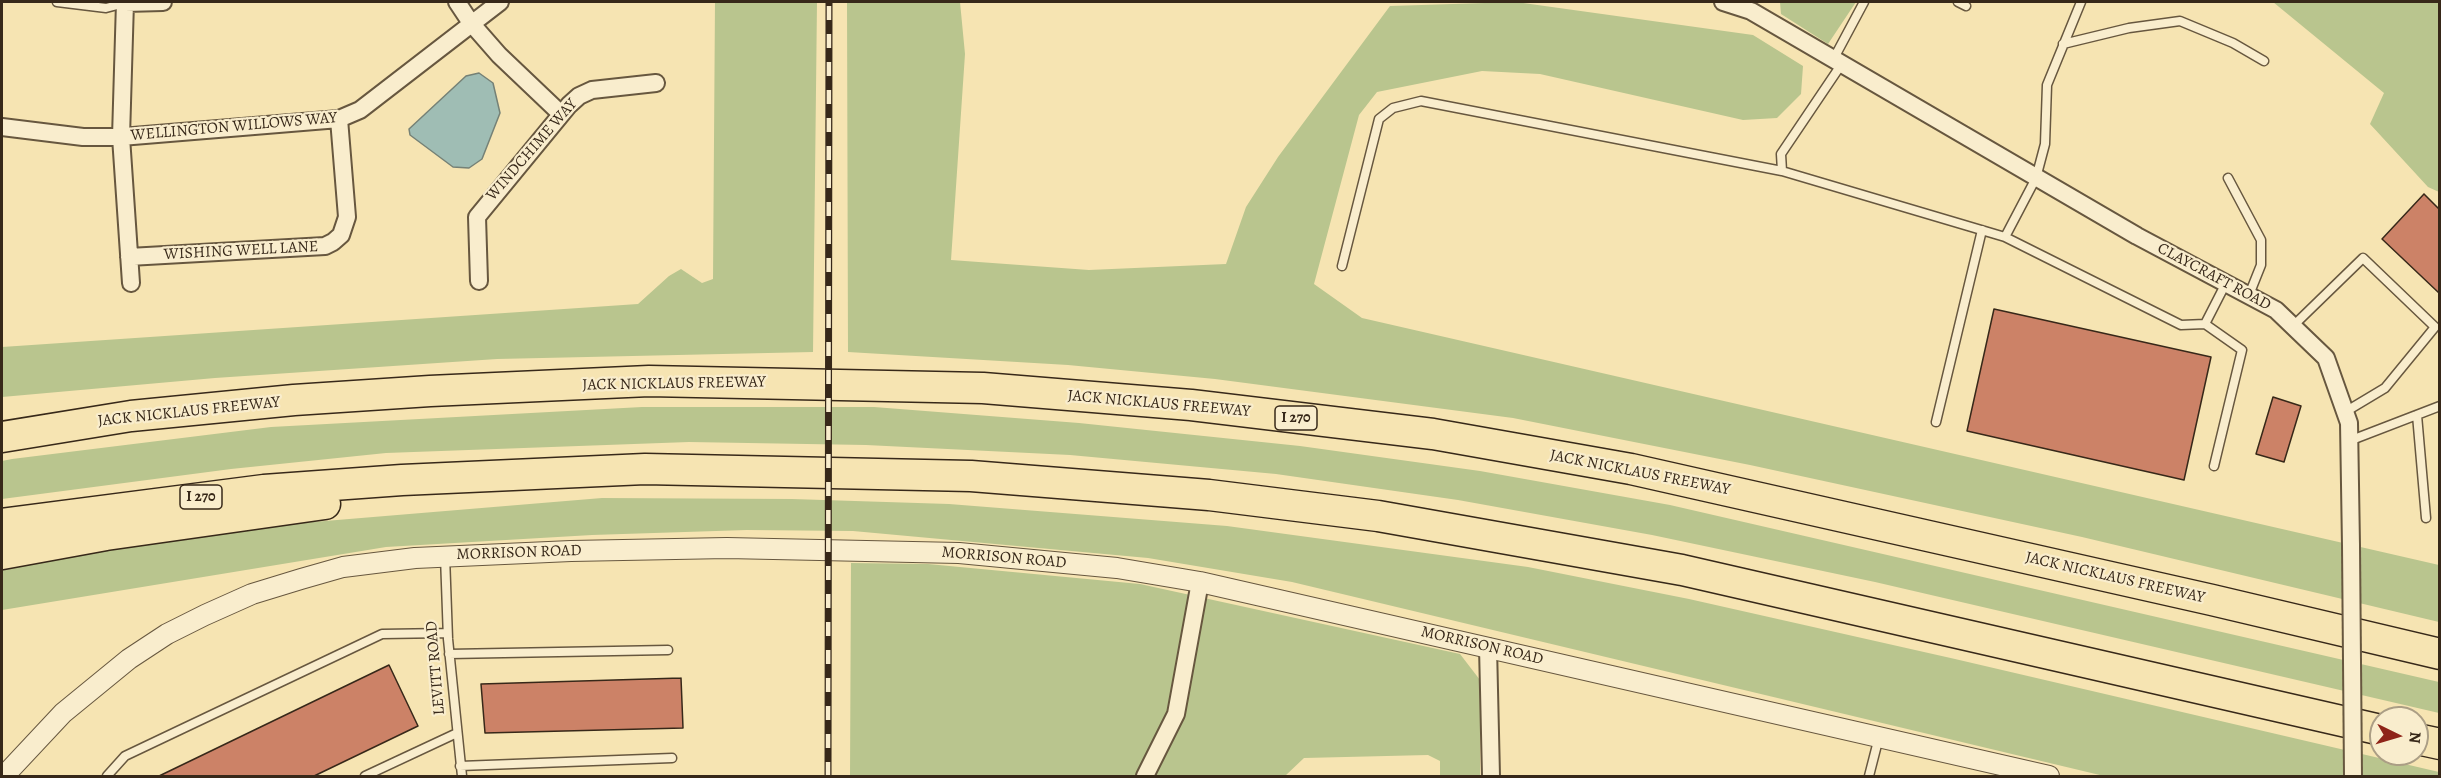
<!DOCTYPE html>
<style>
body{margin:0}
#map{position:relative;width:2441px;height:778px;overflow:hidden;background:#f6e4b2;font-family:Alegreya,serif}
canvas{display:block}
.frame{position:absolute;inset:0;border:3px solid #372819;pointer-events:none}
.north{position:absolute;left:2369px;top:706px;width:60px;height:60px;box-sizing:border-box;background:#f9edcd;border:2px solid #ab9e85;border-radius:50%;rotate:95deg;font-size:16px;font-weight:700;line-height:24px;text-align:center;color:#372819}
.north::after{content:'';display:block;margin:auto;width:21px;height:27px;background:#8f2418;clip-path:polygon(50% 0,100% 100%,50% 72%,0 100%)}
</style>
<div id="map">
<canvas width="2441" height="778"></canvas>
<div class="frame"></div>
<div class="north">N</div>
</div>
<script>
const context = document.querySelector('canvas').getContext('2d');
context.lineJoin = 'round';
function paint(path, color) { context.fillStyle = color; context.fill(path, 'evenodd'); }
const toPath = rows => new Path2D(rows.map(r => 'M' + r).join(''));
function trace(path, color, width, dash) { context.strokeStyle = color; context.lineWidth = width; context.lineCap = dash ? 'butt' : 'round'; context.setLineDash(dash || []); context.stroke(path); }
function write(font, color, halo, rows, align = 'center') {
  context.font = font + ' Alegreya,serif'; context.lineWidth = 4.5; context.setLineDash([]); context.textBaseline = 'middle'; context.strokeStyle = halo; context.fillStyle = color; for (const [text, x, y, turn = 0] of rows) {
    context.save(); context.translate(x, y); context.rotate((+turn || 0) * Math.PI / 180); context.textAlign = isNaN(turn) ? turn : align; if (halo) context.strokeText(text, 0, 0); context.fillText(text, 0, 0); context.restore();
  }
}
paint(toPath([
 [715,2,817,2,813,352,497,359,215,378,2,397,2,347,638,304,669,276,681,269,702,283,713,279],
 [847,2,960,2,965,54,951,260,1089,270,1226,264,1246,207,1278,157,1390,6,1516,2,1753,35,1803,66,1801,94,1777,118,1743,120,1540,74,1482,71,1377,92,1359,115,1314,284,1362,318,2439,565,2439,622,2082,537,1750,465,1513,418,1215,379,1068,365,848,352],
 [1780,2,1856,2,1828,44,1781,14],
 [2273,2,2439,2,2439,192,2428,187,2370,124,2384,93],
 [642,407,874,407,1079,423,1300,446,1480,471,1670,505,2439,682,2439,713,1875,582,1652,535,1458,500,1276,474,1070,455,866,445,689,442,386,453,231,469,2,499,2,461,12,459,271,427],
 [602,498,792,499,949,504,1227,526,1528,567,1689,599,1955,659,2439,772,2439,776,2104,776,1292,582,1148,558,853,531,747,530,592,535,386,547,2,610,2,568,89,552,301,523],
 [851,563,928,564,1140,584,1460,654,1480,680,1480,776,1440,776,1440,761,1428,755,1304,758,1285,776,850,776]
]), '#b9c58e');
const water = toPath([
 [479,73,493,83,500,113,482,159,469,168,453,167,410,135,409,129,466,76,479,73]
]);
paint(water, '#9fbdb4');
trace(water, '#758176', 1.5);
const building = toPath([
 [2424,194,2439,209,2439,293,2382,239,2424,194],
 [1994,309,2211,357,2184,480,1967,431,1994,309],
 [2273,397,2301,406,2284,462,2256,454,2273,397],
 [389,665,418,726,312,777,157,777,389,665],
 [681,678,683,728,485,733,481,684,681,678]
]);
paint(building, '#cc8267');
trace(building, '#372819', 1.5);
const service = toPath([
 [57,2,106,8,125,3],
 [1958,2,1966,6],
 [2081,2,2047,85,2045,144,2036,178,2005,237,2181,325,2205,324,2226,283],
 [2063,44,2129,28,2180,21,2233,43,2264,61],
 [1833,60,1864,2],
 [1841,65,1781,154,1782,171,2005,237],
 [2228,178,2261,240,2261,265,2249,295],
 [1342,266,1379,119,1393,108,1421,101,1782,171],
 [2205,324,2242,350,2214,466],
 [2293,326,2363,258,2435,327,2385,388,2345,412],
 [2417,415,2426,518],
 [1936,422,1982,230],
 [2349,441,2440,406],
 [445,556,448,639,462,776],
 [449,654,668,650],
 [460,766,672,758],
 [107,776,125,756,382,634,447,633],
 [365,776,457,733],
 [1869,776,1879,737]
]);
const minor = toPath([
 [125,2,121,137,131,283],
 [457,2,471,23,499,55,561,114],
 [1723,2,1751,11,2137,236,2276,310,2326,358,2349,423,2351,546],
 [125,3,163,2],
 [2,127,83,137,121,137,339,119,360,110,500,2],
 [129,257,325,246,333,242,341,235,347,217,339,119],
 [479,281,477,217,569,105,579,96,592,90,656,83],
 [1488,647,1491,776],
 [1145,776,1176,714,1200,582]
]);
const tertiary = toPath([
 [4,776,63,713,129,659,167,634,205,615,252,594,301,579,343,567,415,558,571,551,727,548,959,553,1117,568,1200,582,2049,776]
]);
const motorway = toPath([
 [2,437,131,416,294,400,430,391,649,381,983,388,1191,405,1433,434,1631,469,2212,600,2440,654],
 [2,524,264,490,402,480,645,469,971,476,1209,495,1378,516,1682,570,2381,730],
 [2,554,106,535,325,504],
 [2417,739,2440,744]
]);
trace(service, '#67573f', 11);
trace(minor, '#67573f', 20);
trace(tertiary, '#67573f', 22);
trace(motorway, '#372819', 33);
trace(service, '#f9edcd', 8);
trace(minor, '#f9edcd', 16);
trace(tertiary, '#f9edcd', 20);
trace(motorway, '#f6e4b2', 30);
const rail = toPath([
 [828,776,829,2]
]);
trace(rail, '#372819', 7);
trace(rail, '#f9edcd', 4.5, [14]);
const minorBridge = toPath([
 [2351,546,2353,776]
]);
trace(minorBridge, '#67573f', 20, []);
trace(minorBridge, '#f9edcd', 16);
for (const [x, y, w] of [
 [1296,418,42],
 [201,497,42]
]) { const box = new Path2D(); box.roundRect(x - w / 2, y - 12, w, 24, 4.5); context.fillStyle = '#f9edcd'; context.fill(box); trace(box, '#372819', 1.5); }
write('bold 15px', '#372819', null, [
 ["I 270",1296,418],
 ["I 270",201,497]
]);
write('16px', '#372819', '#f9edcd', [
 ["WELLINGTON WILLOWS WAY",234,127,-5],
 ["WINDCHIME WAY",532,150,-49],
 ["WISHING WELL LANE",241,251,-3],
 ["CLAYCRAFT ROAD",2214,277,28],
 ["JACK NICKLAUS FREEWAY",674,384,-1],
 ["JACK NICKLAUS FREEWAY",1159,404,5],
 ["JACK NICKLAUS FREEWAY",189,412,-6],
 ["JACK NICKLAUS FREEWAY",1640,473,11],
 ["MORRISON ROAD",519,553,-2],
 ["MORRISON ROAD",1004,558,5],
 ["JACK NICKLAUS FREEWAY",2115,578,13],
 ["MORRISON ROAD",1482,646,13],
 ["LEVITT ROAD",436,668,-95]
]);
</script>
